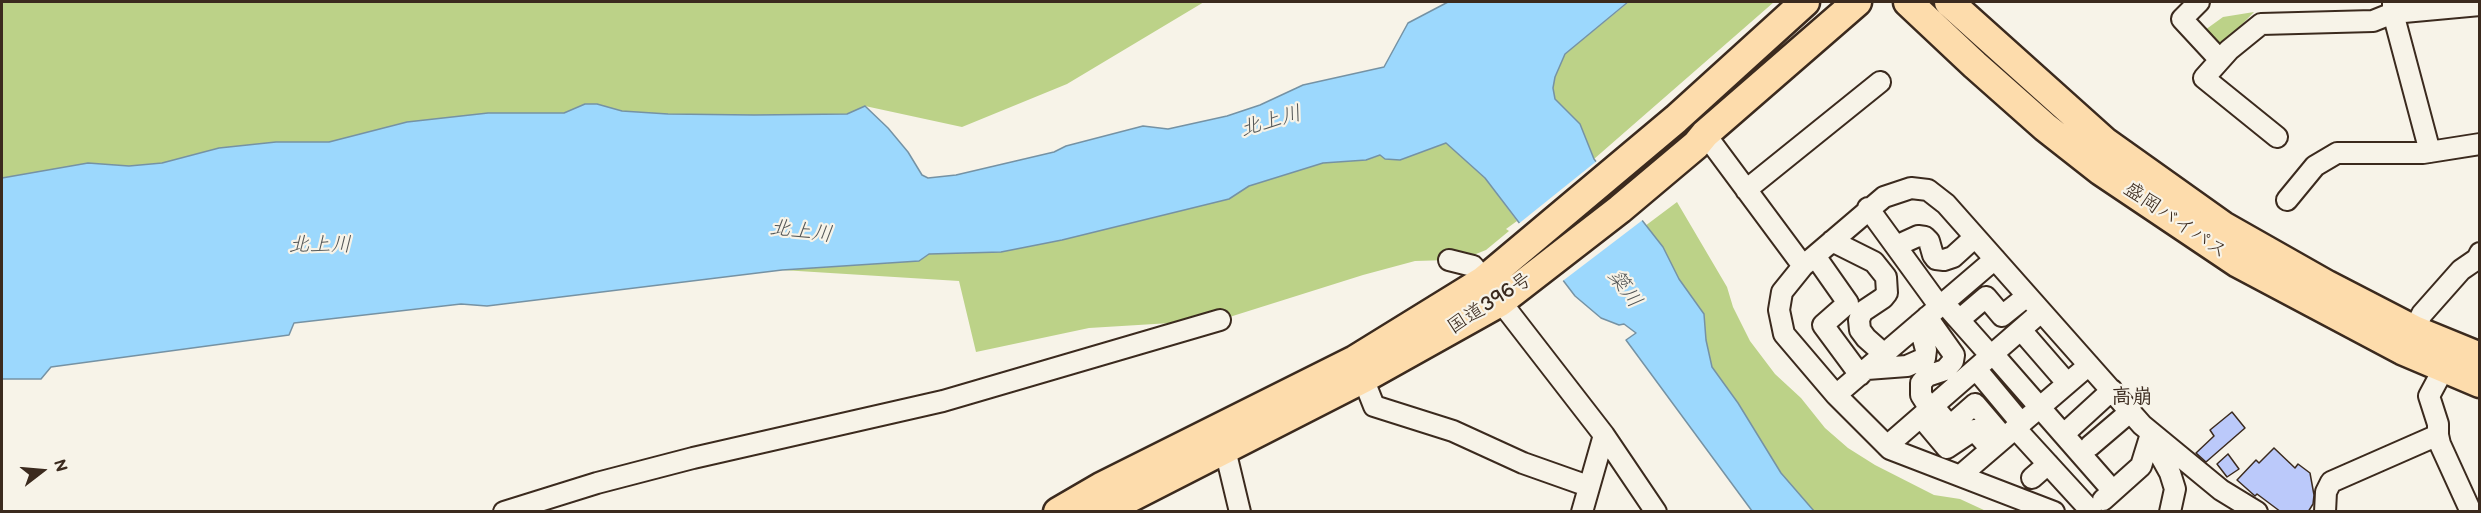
<!DOCTYPE html>
<meta charset="utf-8">
<style>
body{margin:0}
#map{position:relative;width:2481px;height:513px;overflow:hidden;background:#f7f3e8;font-family:"Balsamiq Sans",sans-serif}
canvas{display:block}
.frame{position:absolute;inset:0;border:3px solid #3b2a1e;pointer-events:none}
.north{position:absolute;left:12px;top:441px;width:60px;height:60px;-webkit-text-stroke:4px #f7f3e8;paint-order:stroke;rotate:74deg;font-size:16px;font-weight:700;line-height:24px;text-align:center;color:#3b2a1e}
.north::after{content:'';display:block;margin:auto;width:21px;height:27px;background:#3b2a1e;clip-path:polygon(50% 0,100% 100%,50% 72%,0 100%)}
</style>
<div id="map">
<canvas width="2481" height="513"></canvas>
<div class="frame"></div>
<div class="north">N</div>
</div>
<script>
const context = document.querySelector('canvas').getContext('2d');
context.lineJoin = 'round';
function paint(path, color) { context.fillStyle = color; context.fill(path, 'evenodd'); }
const toPath = rows => new Path2D(rows.map(r => 'M' + r).join(''));
function trace(path, color, width, dash) { context.strokeStyle = color; context.lineWidth = width; context.lineCap = dash ? 'butt' : 'round'; context.setLineDash(dash || []); context.stroke(path); }
function write(font, color, halo, rows, align = 'center') {
  context.font = font + ' "Balsamiq Sans","Klee One",sans-serif'; context.lineWidth = 4.5; context.setLineDash([]); context.textBaseline = 'middle'; context.strokeStyle = halo; context.fillStyle = color; for (const [text, x, y, turn = 0] of rows) {
    context.save(); context.translate(x, y); context.rotate((+turn || 0) * Math.PI / 180); context.textAlign = isNaN(turn) ? turn : align; if (halo) context.strokeText(text, 0, 0); context.fillText(text, 0, 0); context.restore();
  }
}
paint(toPath([
 [2,2,1204,2,1067,84,962,127,865,106,847,114,754,115,668,114,622,111,597,104,585,104,565,113,488,113,407,122,329,142,276,142,219,148,162,163,129,166,88,163,2,178],
 [1629,2,1774,2,1594,159,1580,124,1555,99,1553,88,1555,77,1565,54],
 [2254,12,2224,43,2217,42,2205,30,2223,17],
 [1446,143,1485,178,1517,221,1506,229,1509,231,1486,250,1471,256,1449,260,1415,261,1363,275,1220,320,1089,328,976,352,959,281,782,270,919,261,929,254,1001,252,1062,240,1229,199,1249,186,1323,163,1366,160,1381,155,1400,160],
 [1677,202,1727,287,1733,307,1750,341,1775,374,1801,398,1825,428,1848,448,1875,465,1934,495,1960,499,1986,511,1814,511,1781,473,1738,403,1712,367,1706,340,1704,314,1679,279,1663,247,1645,226]
]), '#bcd288');
const water = toPath([
 [1448,2,1628,2,1565,54,1555,77,1553,88,1555,99,1580,124,1594,159,1663,247,1679,279,1704,314,1706,340,1712,367,1738,403,1781,473,1814,511,1752,511,1626,340,1636,333,1624,324,1619,325,1601,318,1575,296,1485,178,1446,143,1400,160,1385,159,1380,155,1366,160,1323,163,1249,186,1229,199,1062,240,1001,252,929,254,919,261,782,270,487,306,461,304,294,323,289,335,51,367,41,379,2,379,2,178,88,163,129,166,162,163,219,148,276,142,329,142,407,122,488,113,564,113,585,104,597,104,622,111,668,114,754,115,847,114,865,106,888,128,908,152,922,175,928,178,956,175,1054,152,1066,146,1143,126,1168,129,1227,116,1260,105,1303,85,1384,67,1408,23,1448,2]
]);
paint(water, '#9cd8fd');
trace(water, '#7592a4', 1.5);
paint(toPath([
 [1598,160,1644,219,1560,283,1517,225]
]), '#f7f3e8');
const building = toPath([
 [2232,412,2245,428,2206,462,2196,453,2214,436,2210,430,2232,412],
 [2274,448,2295,468,2298,464,2310,473,2314,495,2313,504,2308,512,2281,512,2257,494,2255,496,2237,480,2256,460,2259,463,2274,448],
 [2228,454,2239,469,2227,477,2217,464,2228,454]
]);
paint(building, '#bbc9fa');
trace(building, '#3b2a1e', 1.5);
const minor = toPath([
 [2199,2,2182,19,2220,60],
 [2393,2,2393,13,2430,152],
 [1705,134,1803,266,1884,197,1911,188,1928,190,1946,204,2142,425,2221,490,2257,512],
 [2277,137,2204,78,2229,50,2261,24,2373,21,2393,13,2480,5],
 [1746,190,1880,82],
 [2287,200,2315,166,2337,153,2423,153,2480,144],
 [1868,208,1940,307],
 [1832,241,1874,262,1886,277,1887,293,1883,298,1862,312,1859,320,1860,330,1866,338,1884,354],
 [1896,246,1918,236,1925,237,1929,241,1933,255,1936,259,1944,260,1953,257,1975,237],
 [1815,256,1848,303,1823,325,1860,375],
 [1449,260,1473,266,1604,435,1656,512],
 [1803,266,1782,292,1779,310,1784,334,1836,395,1890,449,2054,512],
 [1951,311,1991,356],
 [1927,317,1954,355,1953,361,1945,370,1927,376,1921,383,1921,395,1930,409],
 [1959,320,1986,297,2002,316,2027,296],
 [2021,330,2067,383],
 [2414,330,2422,314,2461,270,2477,259,2480,253],
 [1993,354,2113,491],
 [1359,368,1374,406,1453,431,1523,463,1588,486],
 [1867,369,1907,366,1925,358,1926,350,1919,324],
 [1976,369,2021,423],
 [1836,395,1995,259],
 [1933,406,1950,426,1975,404,2004,438],
 [1921,417,1947,448,1974,430,1991,449],
 [2015,428,2091,511],
 [2064,434,2112,390],
 [2438,435,2440,444,2471,512],
 [1222,437,1240,512],
 [2150,437,2170,473,2175,489,2170,512],
 [1887,446,2041,312],
 [2090,446,2131,411],
 [1961,475,2089,365],
 [2032,478,2048,464],
 [2103,500,2141,466,2150,437],
 [504,512,597,483,693,458,943,401,1220,320],
 [1582,512,1604,435],
 [2325,512,2326,492,2331,482,2438,435,2438,424,2429,396,2444,368]
]);
const highway = toPath([
 [1908,2,1975,65,2045,127,2101,171,2238,263,2402,350,2480,383],
 [1949,2,2105,142,2223,226,2327,285,2414,330,2480,357],
 [1058,512,1101,487,1355,360,1483,281,1676,119,1805,2],
 [1102,512,1364,378,1500,302,1620,209,1696,145,1705,134,1857,2]
]);
trace(minor, '#3b2a1e', 24);
trace(highway, '#3b2a1e', 33);
trace(minor, '#f7f3e8', 20);
trace(highway, '#fddcac', 28);
write('20px', '#3b2a1e', '#f7f3e8', [
 ["盛岡バイパス",2175,221,34],
 ["国道396号",1490,304,-33]
]);
write('italic 21px', '#535656', '#f7f3e8', [
 ["北上川",1271,122,-16],
 ["北上川",801,232,7],
 ["北上川",320,246],
 ["簗川",1624,289,53]
]);
write('bold 21px', '#3b2a1e', '#f7f3e8', [
 ["高崩",2132,398]
]);
</script>
